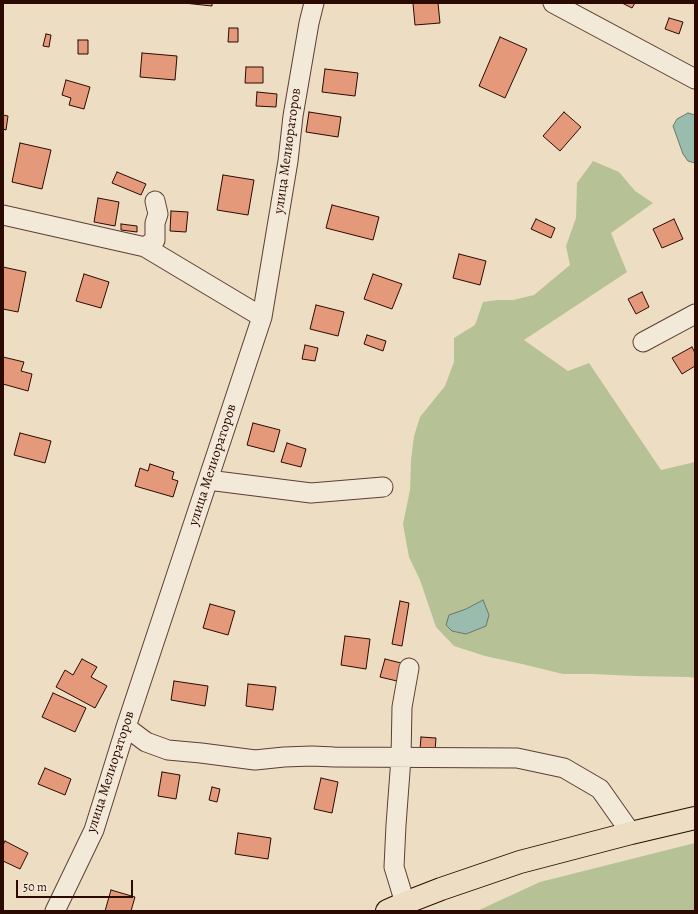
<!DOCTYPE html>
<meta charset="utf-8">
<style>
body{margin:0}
#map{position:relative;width:698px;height:914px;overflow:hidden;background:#edddc3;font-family:Alegreya,serif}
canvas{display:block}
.frame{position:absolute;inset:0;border:4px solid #2b0a01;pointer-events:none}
.scale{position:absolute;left:16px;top:880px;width:117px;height:18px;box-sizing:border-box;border:2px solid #2b0a01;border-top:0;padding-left:5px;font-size:12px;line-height:14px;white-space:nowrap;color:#2b0a01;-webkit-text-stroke:3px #f3e9d8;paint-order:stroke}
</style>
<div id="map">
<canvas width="698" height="914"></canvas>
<div class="frame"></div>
<div class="scale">50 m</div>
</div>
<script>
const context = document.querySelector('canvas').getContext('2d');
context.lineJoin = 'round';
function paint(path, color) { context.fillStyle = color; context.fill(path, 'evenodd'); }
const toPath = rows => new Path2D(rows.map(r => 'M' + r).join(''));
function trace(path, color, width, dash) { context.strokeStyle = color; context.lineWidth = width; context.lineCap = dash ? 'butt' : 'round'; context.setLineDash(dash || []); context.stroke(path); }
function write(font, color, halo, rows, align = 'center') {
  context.font = font + ' Alegreya,serif'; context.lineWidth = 3; context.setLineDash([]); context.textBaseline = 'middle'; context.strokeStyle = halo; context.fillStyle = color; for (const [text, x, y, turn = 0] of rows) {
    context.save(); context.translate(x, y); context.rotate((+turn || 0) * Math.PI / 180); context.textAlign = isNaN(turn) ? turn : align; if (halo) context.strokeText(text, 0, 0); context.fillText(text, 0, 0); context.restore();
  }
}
paint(toPath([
 [593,161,619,172,635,191,653,203,611,233,627,272,524,340,568,371,589,363,661,470,695,462,695,678,689,677,635,676,592,674,563,674,522,664,485,656,454,646,436,627,420,580,409,557,403,524,410,490,411,460,414,436,420,417,445,386,454,362,454,338,475,325,483,302,497,300,513,300,534,295,570,265,566,246,576,218,577,183],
 [695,843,695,911,477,911,540,882]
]), '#b6c295');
const water = toPath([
 [688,113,695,115,695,163,688,161,683,154,673,126,677,119,688,113],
 [483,600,489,615,486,626,466,634,452,631,446,625,449,615,466,609,483,600]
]);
paint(water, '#9abcaf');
trace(water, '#6e7569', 1);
const building = toPath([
 [184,3,212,3,212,6,184,3],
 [413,3,438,3,440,23,415,25,413,3],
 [622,3,635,3,632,8,622,3],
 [669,18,683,22,679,34,665,29,669,18],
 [229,28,238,28,238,42,228,42,229,28],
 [46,34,51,35,49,47,43,46,46,34],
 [500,37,527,49,505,98,479,86,500,37],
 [78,40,88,40,88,54,78,54,78,40],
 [142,53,177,56,175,80,140,77,142,53],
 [246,67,263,67,263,83,245,83,246,67],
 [325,69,358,73,355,96,322,92,325,69],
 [66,80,90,87,84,109,69,105,71,98,62,95,66,80],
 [257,92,277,94,276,107,256,106,257,92],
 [309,112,341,117,338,137,306,132,309,112],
 [564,112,581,127,560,151,543,136,564,112],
 [3,115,8,116,6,130,3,129,3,115],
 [20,143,51,150,42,189,12,182,20,143],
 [117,172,146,184,141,195,112,183,117,172],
 [223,175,254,180,248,215,217,210,223,175],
 [98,198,119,202,115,226,94,222,98,198],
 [332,205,379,217,373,240,326,228,332,205],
 [171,211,188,212,186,232,170,231,171,211],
 [536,219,555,228,551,238,531,229,536,219],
 [674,219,683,239,662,248,653,229,674,219],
 [121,224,137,226,137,232,121,230,121,224],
 [459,254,486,261,480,285,453,278,459,254],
 [3,267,26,272,18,312,3,309,3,267],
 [84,274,109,282,101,308,76,301,84,274],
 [373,274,402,284,392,309,364,299,373,274],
 [642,292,649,307,636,314,628,299,642,292],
 [316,305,344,312,338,336,310,329,316,305],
 [367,335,386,341,383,351,364,344,367,335],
 [305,345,318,348,315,361,302,359,305,345],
 [692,347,695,353,695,366,682,374,672,358,692,347],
 [3,357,24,362,21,371,32,374,28,391,3,384,3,357],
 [253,423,280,430,274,452,247,445,253,423],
 [20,433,51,441,45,463,14,455,20,433],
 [287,443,306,449,301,467,281,462,287,443],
 [150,464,174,472,172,479,178,481,173,497,135,486,140,468,148,471,150,464],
 [400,601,409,603,402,646,392,644,400,601],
 [210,604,235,611,228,635,203,628,210,604],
 [345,636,370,639,366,669,341,665,345,636],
 [82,659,97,667,91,677,107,686,95,708,56,687,65,670,73,675,82,659],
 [385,659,401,663,397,681,380,677,385,659],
 [174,681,208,686,205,706,171,700,174,681],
 [248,684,276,687,273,710,246,706,248,684],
 [53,693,86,708,75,732,42,717,53,693],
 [421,737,436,738,435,751,420,750,421,737],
 [45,768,71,779,65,795,38,784,45,768],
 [162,772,180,775,176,799,158,796,162,772],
 [321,778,338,782,332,813,314,809,321,778],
 [212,787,220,789,217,802,209,800,212,787],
 [238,833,271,838,268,859,235,854,238,833],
 [5,841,28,853,20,869,3,861,3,845,5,841],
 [111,890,135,897,131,911,105,911,111,890]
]);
paint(building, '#e4997b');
trace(building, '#2b0a01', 1);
const minor = toPath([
 [553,3,695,79],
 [3,215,145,247,262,317],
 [145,247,155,240,155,223,158,214,155,201],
 [643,342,695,314],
 [208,480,311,493,383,487],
 [126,727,146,742,168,750,201,753,255,760,284,757,312,756,334,757,517,758,564,768,600,789,631,833],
 [405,903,394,867,396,825,401,758,402,707,409,668],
 [55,911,94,830,126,727,262,317,288,161,293,116,309,23,314,3]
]);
const major = toPath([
 [387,911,405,903,441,889,520,862,631,833,695,818]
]);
trace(minor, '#5c3f32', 21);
trace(major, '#2b0a01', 24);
trace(minor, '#f3e9d8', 19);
trace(major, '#edddc3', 22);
write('14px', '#2b0a01', '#f3e9d8', [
 ["улица Мелиораторов",288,151,-82],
 ["улица Мелиораторов",213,465,-72],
 ["улица Мелиораторов",111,772,-72]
]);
</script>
